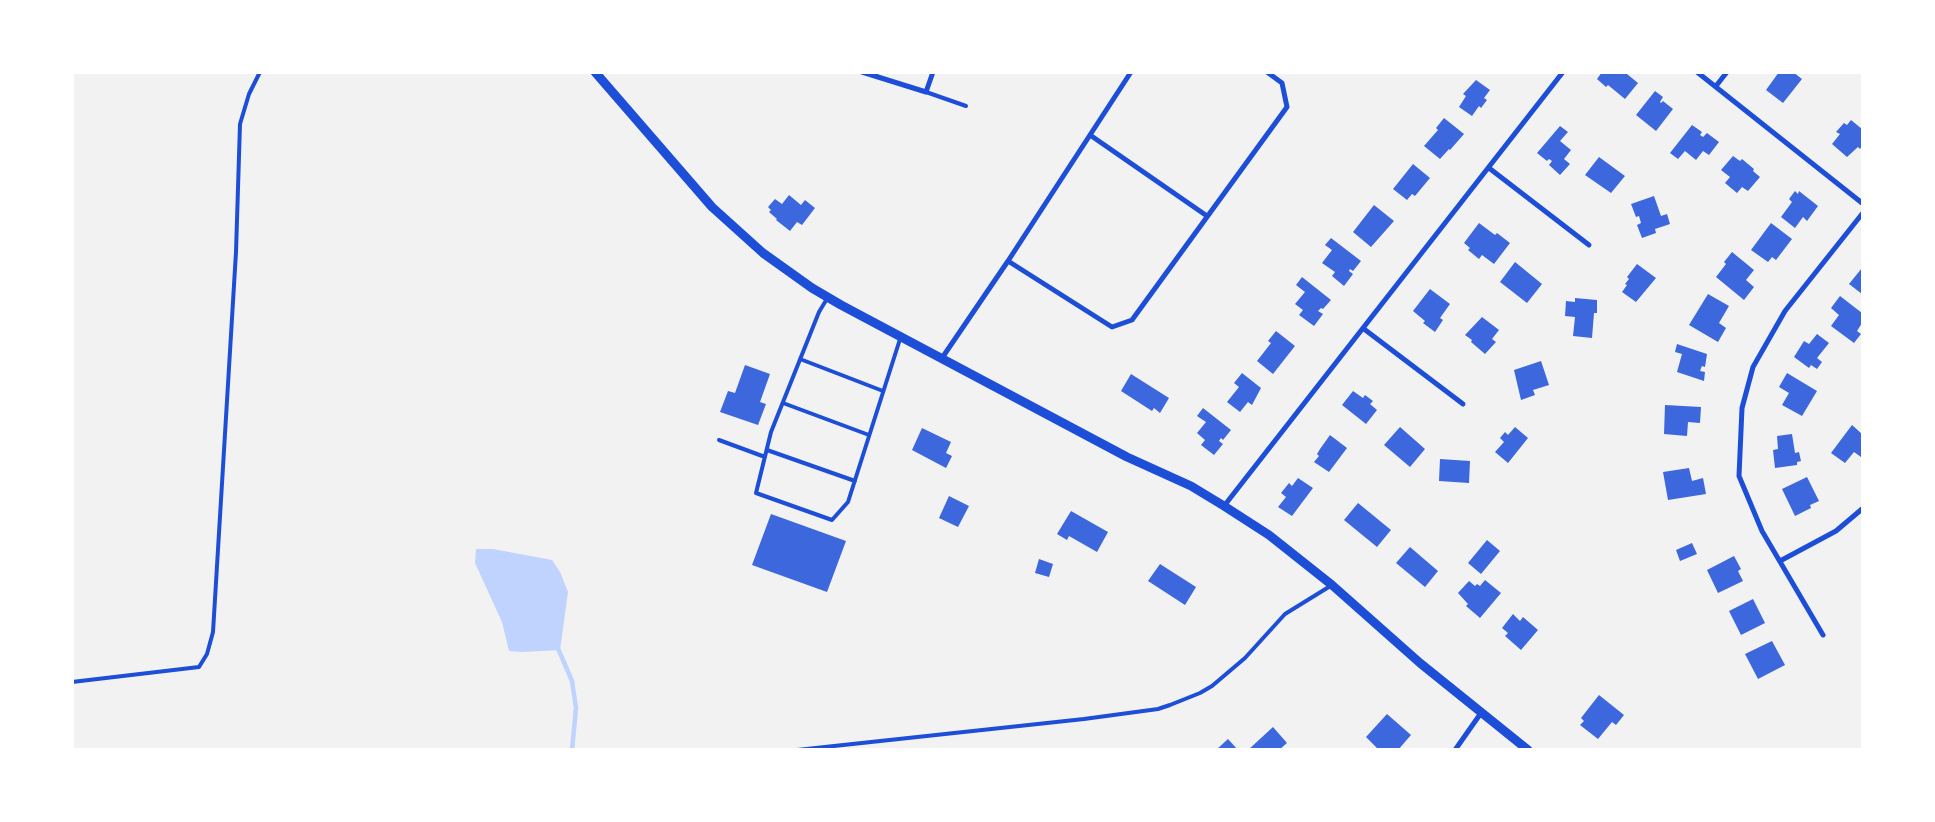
<!DOCTYPE html>
<style>
body{margin:0}
#map{position:relative;width:1935px;height:822px;overflow:hidden;background:#f2f2f2;font-family:Barlow,sans-serif}
canvas{display:block}
.frame{position:absolute;inset:0;border:74px solid #fff;pointer-events:none}
</style>
<div id="map">
<canvas width="1935" height="822"></canvas>
<div class="frame"></div>
</div>
<script>
const context = document.querySelector('canvas').getContext('2d');
context.lineJoin = 'round';
function paint(path, color) { context.fillStyle = color; context.fill(path, 'evenodd'); }
const toPath = rows => new Path2D(rows.map(r => 'M' + r).join(''));
function trace(path, color, width, dash) { context.strokeStyle = color; context.lineWidth = width; context.lineCap = dash ? 'butt' : 'round'; context.setLineDash(dash || []); context.stroke(path); }
paint(toPath([
 [476,549,493,549,552,560,560,572,568,592,560,650,522,652,509,651,502,622,475,563]
]), '#bfd3fe');
trace(toPath([
 [557,646,572,681,576,708,572,750]
]), '#bfd3fe', 4.5);
paint(toPath([
 [1602,72,1629,72,1627,74,1638,83,1625,99,1608,85,1606,87,1597,79],
 [1779,72,1793,72,1802,79,1783,103,1766,90],
 [1476,80,1490,90,1484,98,1487,100,1481,108,1479,106,1472,116,1459,107,1466,96,1463,94],
 [1655,91,1663,97,1660,102,1661,103,1663,101,1673,109,1656,131,1636,115],
 [1444,118,1464,134,1450,150,1449,149,1440,159,1424,146,1438,130,1436,128],
 [1851,120,1862,129,1862,146,1860,149,1858,147,1847,157,1832,144,1840,134,1836,132,1844,123,1847,125],
 [1692,125,1702,132,1700,135,1703,137,1707,133,1719,142,1709,155,1703,151,1696,160,1685,151,1678,159,1670,153],
 [1560,126,1568,132,1560,141,1571,150,1564,159,1570,164,1560,175,1549,165,1552,161,1549,159,1547,161,1537,153],
 [1733,156,1740,161,1742,159,1754,169,1753,171,1760,177,1748,191,1742,187,1737,193,1725,183,1730,177,1721,170],
 [1599,157,1625,176,1611,193,1585,175],
 [1413,164,1430,178,1415,196,1412,194,1407,200,1393,189],
 [1795,191,1798,194,1799,191,1818,206,1807,221,1803,217,1795,228,1781,217,1792,202,1789,199],
 [789,195,801,205,805,200,815,208,802,225,797,222,790,231,776,220,777,219,769,212,771,210,768,207,775,199,782,204],
 [1654,196,1661,216,1667,214,1670,224,1655,229,1656,233,1642,238,1637,225,1641,223,1639,216,1636,217,1631,204],
 [1374,205,1394,221,1371,247,1353,232],
 [1479,223,1495,235,1497,233,1510,243,1494,264,1482,255,1479,259,1468,250,1470,248,1464,243],
 [1771,223,1792,239,1776,260,1772,257,1768,262,1751,250],
 [1331,238,1361,261,1353,271,1350,269,1349,271,1353,274,1344,286,1332,276,1335,272,1322,263,1332,250,1325,245],
 [1732,252,1754,270,1746,280,1754,287,1744,300,1716,277,1726,264,1724,262],
 [1515,262,1542,284,1527,303,1500,282],
 [1637,264,1656,278,1636,302,1622,292,1627,285,1625,284,1629,279,1627,277],
 [1862,268,1862,294,1849,284],
 [1302,277,1331,300,1323,309,1321,308,1318,311,1323,314,1314,326,1299,315,1303,310,1295,304,1305,292,1296,285],
 [1430,289,1450,304,1440,318,1443,320,1435,332,1423,323,1425,321,1413,311],
 [1708,294,1729,306,1719,323,1726,328,1718,342,1689,325],
 [1840,296,1862,313,1862,323,1857,331,1861,334,1854,343,1831,326,1839,315,1831,308],
 [1575,298,1597,300,1597,313,1594,313,1592,338,1573,336,1575,317,1565,316,1566,301,1575,302],
 [1482,317,1499,330,1492,339,1496,342,1485,354,1471,342,1472,340,1465,335],
 [1276,331,1295,346,1273,374,1257,361,1271,343,1268,341],
 [1817,334,1829,343,1817,358,1822,362,1817,369,1811,365,1809,368,1794,357,1804,341,1809,344],
 [1677,344,1707,354,1705,367,1702,366,1700,371,1705,372,1704,381,1677,372,1682,354,1675,352],
 [1541,361,1549,385,1533,390,1535,395,1521,400,1514,370],
 [745,365,770,374,760,402,766,404,758,425,720,412,728,391,735,393],
 [1242,373,1261,388,1252,405,1248,402,1240,412,1227,402,1239,387,1234,383],
 [1787,373,1817,391,1802,416,1782,405,1789,393,1779,387],
 [1131,374,1169,398,1160,413,1154,408,1152,411,1121,391],
 [1353,391,1363,398,1365,395,1373,401,1370,404,1377,410,1366,424,1342,405],
 [1665,405,1701,407,1700,423,1688,422,1687,436,1664,434],
 [1203,408,1231,430,1223,440,1221,438,1219,441,1223,444,1214,455,1201,445,1205,440,1197,433,1206,422,1197,416],
 [1852,425,1862,434,1862,455,1861,457,1854,452,1845,463,1831,453],
 [1400,427,1425,449,1410,467,1384,445],
 [1515,427,1528,438,1508,463,1495,452,1504,442,1500,438,1505,432,1508,435],
 [922,428,951,442,946,453,952,456,946,468,912,450],
 [1792,434,1795,453,1799,452,1801,461,1797,462,1797,465,1775,468,1773,450,1778,449,1777,436],
 [1330,435,1347,448,1329,472,1314,462,1319,456,1317,454,1320,449],
 [1440,459,1470,461,1469,483,1439,481],
 [1689,468,1692,481,1703,478,1706,494,1668,500,1663,472],
 [1807,477,1819,501,1810,505,1811,508,1795,516,1782,489],
 [1298,478,1313,488,1292,516,1278,507,1286,497,1281,493,1289,483,1292,486],
 [949,496,969,506,958,527,939,518],
 [1358,503,1391,530,1377,547,1344,520],
 [1071,511,1108,532,1097,552,1069,536,1067,540,1057,534],
 [771,514,846,541,827,592,752,565],
 [1487,540,1500,551,1481,574,1468,563],
 [1692,543,1697,554,1680,561,1676,550],
 [1410,547,1438,571,1425,587,1396,563],
 [1734,556,1741,569,1738,571,1743,581,1718,593,1707,570],
 [1039,559,1053,564,1049,577,1035,573],
 [1160,564,1196,587,1185,605,1148,581],
 [1485,580,1501,593,1480,618,1466,606,1468,604,1458,593,1469,581,1475,586,1477,584,1480,586],
 [1753,599,1765,623,1741,635,1729,611],
 [1513,614,1520,621,1523,617,1538,630,1521,650,1505,636,1508,633,1502,628],
 [1772,641,1785,665,1758,679,1745,654],
 [1599,695,1624,715,1616,725,1612,722,1598,739,1580,725,1584,721,1581,718],
 [1387,714,1411,735,1398,750,1379,750,1366,737],
 [1273,727,1287,743,1279,750,1248,750],
 [1228,739,1238,750,1216,750]
]), '#3d67dc');
trace(toPath([
 [926,92,966,106],
 [828,297,819,312,771,432,756,493,832,520,848,502,901,336],
 [800,359,883,391],
 [783,403,869,435],
 [719,440,765,457],
 [767,450,855,481],
 [72,682,199,667,207,654,213,632,236,252,240,124,249,94,260,72],
 [797,750,1084,719,1158,709,1170,705,1200,693,1212,686,1245,658,1285,614,1332,585]
]), '#1d4ed8', 4);
trace(toPath([
 [862,72,926,92,933,72],
 [1697,72,1862,203],
 [1716,86,1727,72],
 [1090,135,1207,216],
 [1489,168,1589,245],
 [1008,261,1131,72],
 [1364,329,1463,404],
 [942,358,1008,261,1112,327,1132,320,1287,107,1282,83,1267,72],
 [1224,506,1563,72],
 [1780,561,1836,531,1862,509],
 [1823,635,1762,531,1739,476,1742,408,1753,367,1785,311,1862,214],
 [1455,750,1481,713]
]), '#1d4ed8', 5);
trace(toPath([
 [595,72,712,207,763,253,812,288,841,305,1127,457,1191,486,1224,506,1269,535,1332,585,1420,663,1528,750]
]), '#1d4ed8', 9);
</script>
